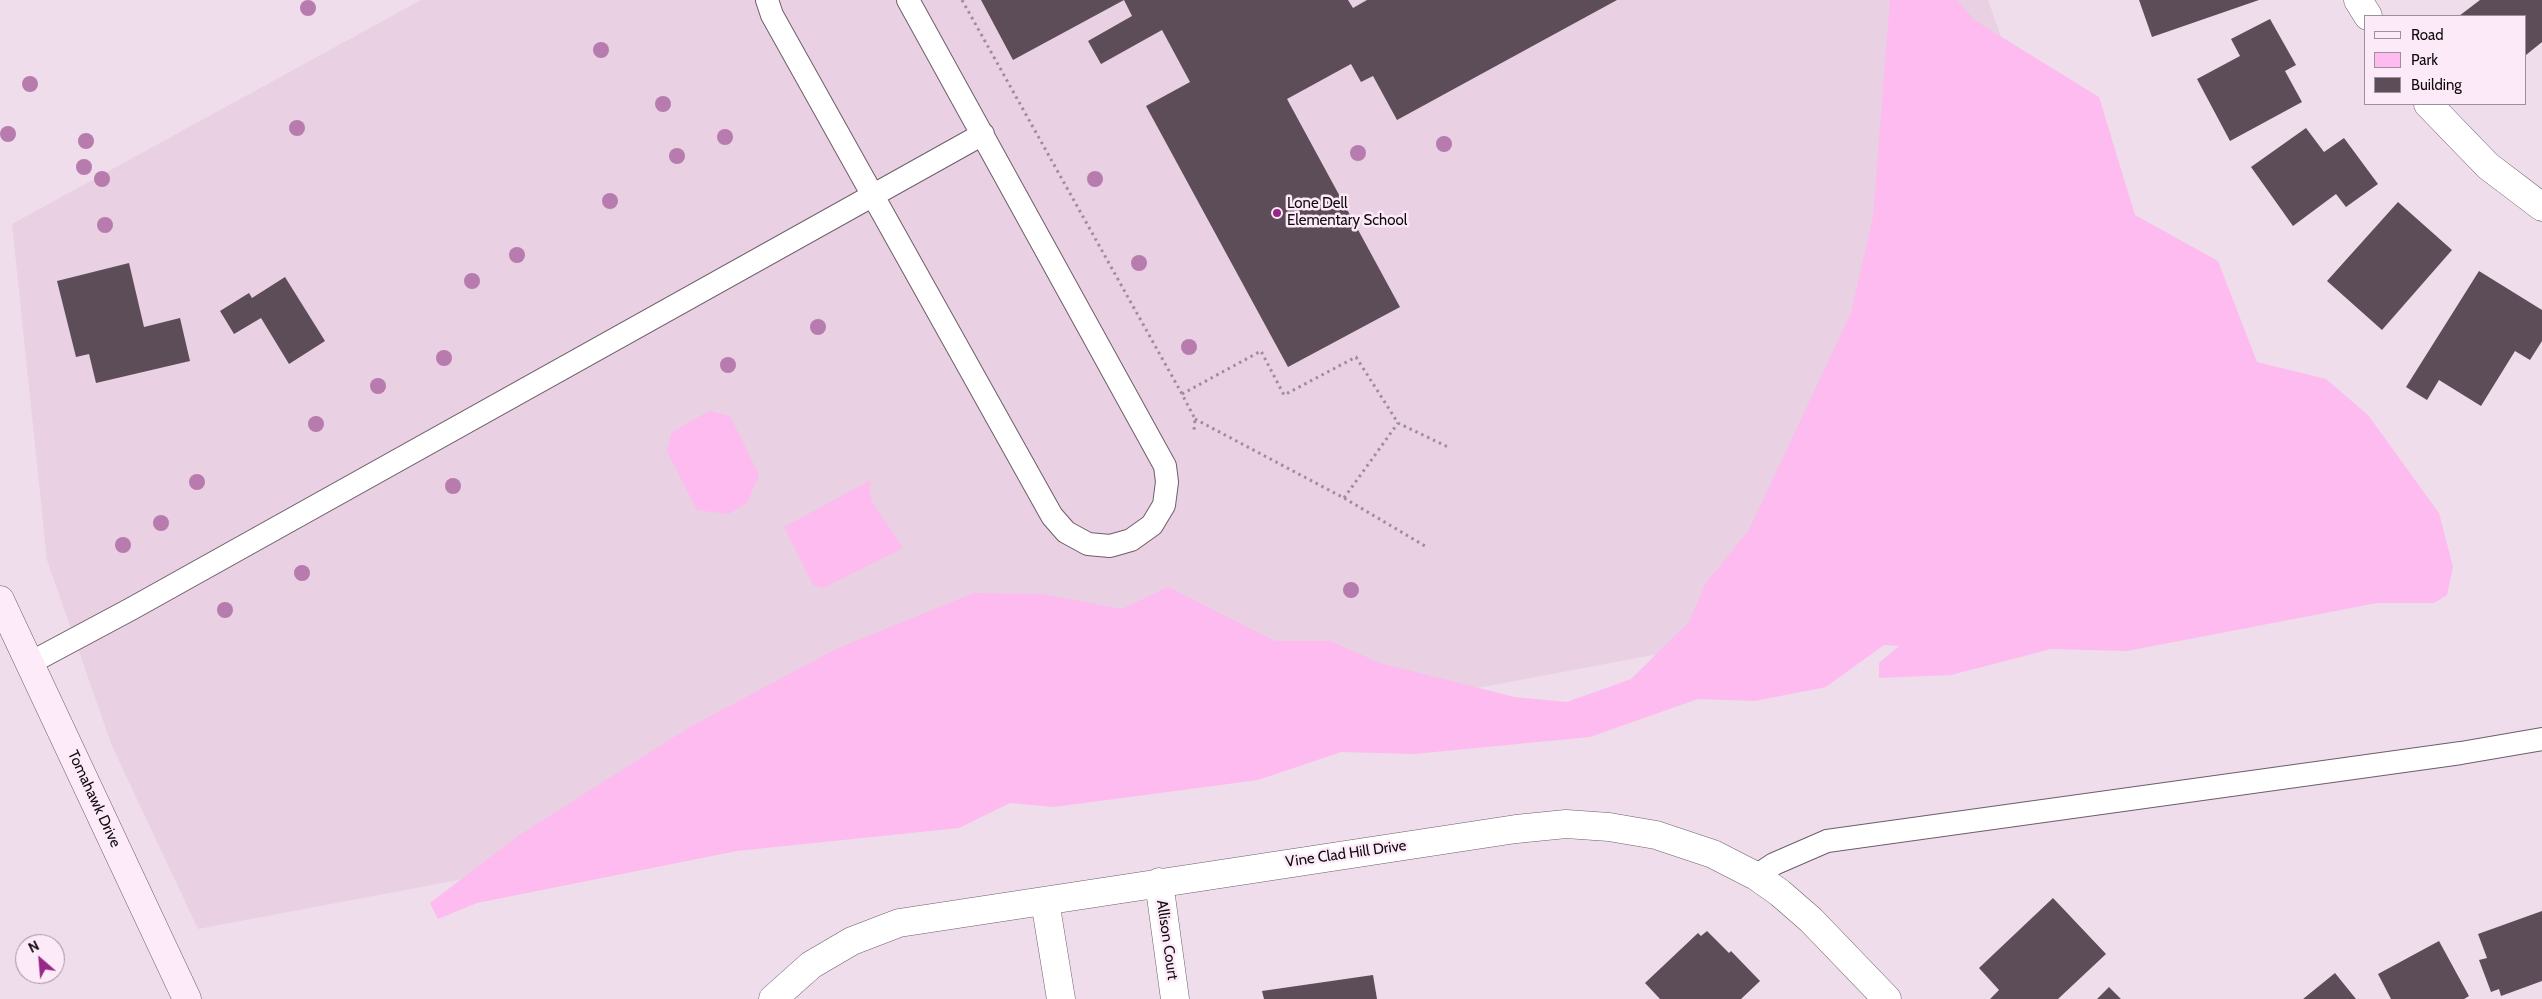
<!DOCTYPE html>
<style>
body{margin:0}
#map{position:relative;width:2542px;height:999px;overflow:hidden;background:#efddeb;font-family:Cabin,sans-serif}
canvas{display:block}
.legend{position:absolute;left:2364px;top:15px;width:162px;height:90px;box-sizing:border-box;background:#fceaf8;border:1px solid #9e909a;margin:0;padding:6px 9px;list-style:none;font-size:15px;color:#100a0e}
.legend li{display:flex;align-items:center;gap:10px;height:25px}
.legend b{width:25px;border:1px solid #9e909a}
.north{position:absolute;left:15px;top:934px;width:50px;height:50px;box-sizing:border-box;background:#fceaf8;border:1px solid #9e909a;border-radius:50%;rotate:333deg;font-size:14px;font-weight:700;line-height:20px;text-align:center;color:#100a0e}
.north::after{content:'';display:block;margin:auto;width:18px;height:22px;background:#962888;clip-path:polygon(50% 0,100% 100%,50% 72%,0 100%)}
</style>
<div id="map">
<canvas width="2542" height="999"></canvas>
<ul class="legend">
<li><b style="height:6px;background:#feebfa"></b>Road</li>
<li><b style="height:14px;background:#fdbbf0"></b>Park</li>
<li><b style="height:14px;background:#5c4d59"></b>Building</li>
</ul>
<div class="north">N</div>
</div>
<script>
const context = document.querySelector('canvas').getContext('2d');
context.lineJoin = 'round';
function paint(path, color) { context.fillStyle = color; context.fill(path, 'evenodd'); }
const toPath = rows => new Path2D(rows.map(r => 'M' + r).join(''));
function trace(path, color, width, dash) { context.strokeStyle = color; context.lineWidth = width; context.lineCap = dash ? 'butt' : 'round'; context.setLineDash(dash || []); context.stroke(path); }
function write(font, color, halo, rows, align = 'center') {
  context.font = font + ' Cabin,sans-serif'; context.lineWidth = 5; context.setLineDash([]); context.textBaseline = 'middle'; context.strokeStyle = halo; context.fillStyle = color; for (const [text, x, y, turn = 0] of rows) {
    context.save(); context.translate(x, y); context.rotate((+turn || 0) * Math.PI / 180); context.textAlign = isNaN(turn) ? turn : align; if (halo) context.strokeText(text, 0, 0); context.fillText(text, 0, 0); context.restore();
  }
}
paint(toPath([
 [421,0,1988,0,2086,274,2104,570,198,929,112,746,47,560,12,224]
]), '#e9d0e3');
paint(toPath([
 [1890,0,1957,0,1974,20,2099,97,2135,215,2218,261,2257,362,2326,379,2368,415,2439,513,2453,567,2447,595,2434,603,2377,603,2127,651,2051,649,1951,675,1879,678,1879,663,1899,646,1884,645,1826,687,1755,701,1698,699,1590,737,1414,754,1341,752,1258,780,1054,807,1010,803,959,828,737,851,477,903,438,919,430,903,518,836,690,727,836,649,974,593,1042,594,1122,609,1168,587,1275,641,1330,641,1380,663,1514,697,1567,702,1631,679,1689,622,1706,583,1749,530,1851,313,1873,217],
 [709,411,730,416,759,475,747,503,728,514,697,510,667,451,672,432],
 [871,480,869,489,872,502,903,548,823,588,813,585,784,527]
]), '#fdbbf0');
paint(toPath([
 [981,0,1348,0,1353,8,1367,0,1617,0,1397,120,1373,76,1361,82,1351,64,1287,99,1400,307,1288,367,1146,106,1190,82,1162,30,1101,64,1088,41,1132,16,1124,0,1013,60],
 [2139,0,2259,0,2152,37],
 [2480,0,2542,0,2542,42,2526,55,2526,16,2459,16],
 [2270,19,2296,65,2285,71,2302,102,2230,141,2197,79,2240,56,2231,39],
 [2306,128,2324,152,2344,138,2378,184,2346,207,2336,194,2293,226,2251,167],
 [2398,202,2452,250,2382,330,2327,281],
 [129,263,144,327,180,318,190,361,96,383,89,354,76,357,57,281],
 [2479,271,2542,310,2542,341,2530,360,2515,351,2481,406,2439,380,2427,400,2406,387],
 [285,277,325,341,289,364,261,318,234,334,220,311,249,293,252,298],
 [2053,898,2106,954,2058,999,1990,999,1999,990,1979,968],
 [2542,911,2542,981,2501,996,2499,989,2491,992,2479,960,2487,958,2478,934],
 [1707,931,1729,953,1731,951,1760,981,1741,999,1660,999,1645,983,1698,933,1701,936],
 [2439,941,2469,996,2464,999,2391,999,2378,974],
 [2335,973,2356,999,2303,999],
 [1373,975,1377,999,1264,999,1262,991],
 [2109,987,2121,999,2097,999]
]), '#5c4d59');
const lane = toPath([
 [767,0,772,15,1052,516,1066,532,1088,544,1110,546,1131,540,1152,525,1164,505,1167,482,1165,466,908,0],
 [30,663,131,609,983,134],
 [1756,876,1774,864,1827,841,2461,753,2542,739]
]);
const street = toPath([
 [2358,0,2368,16],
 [2428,104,2488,166,2542,207],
 [1159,882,1175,999],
 [1045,901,1061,999],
 [773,999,811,965,852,941,899,923,1516,829,1566,824,1609,827,1656,835,1713,854,1756,876,1780,893,1811,920,1887,999]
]);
const secondary = toPath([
 [0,600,187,999]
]);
trace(lane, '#6d5e6a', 24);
trace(street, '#6d5e6a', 29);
trace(secondary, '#6d5e6a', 29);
trace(toPath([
 [962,0,1182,394,1195,419,1194,430],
 [1182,394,1261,351,1284,395,1356,357,1398,423,1448,447],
 [1195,419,1344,498,1425,546],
 [1344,498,1398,423]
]), '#9d8f9a', 3, [2.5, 4]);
trace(lane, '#fff', 22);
trace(street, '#fff', 28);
trace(secondary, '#feebfa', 28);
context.fillStyle = '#b77bad';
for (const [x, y] of [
 [308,8],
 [601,50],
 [30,84],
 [663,104],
 [297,128],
 [8,134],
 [725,137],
 [86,141],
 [1444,144],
 [1358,153],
 [677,156],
 [84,167],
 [102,179],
 [1095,179],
 [610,201],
 [105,225],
 [517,255],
 [1139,263],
 [472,281],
 [818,327],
 [1189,347],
 [444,358],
 [728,365],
 [378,386],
 [316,424],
 [197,482],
 [453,486],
 [161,523],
 [123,545],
 [302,573],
 [1351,590],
 [225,610]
]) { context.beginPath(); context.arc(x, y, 8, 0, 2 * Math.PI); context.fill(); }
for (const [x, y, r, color] of [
 [1277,213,5,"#962888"]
]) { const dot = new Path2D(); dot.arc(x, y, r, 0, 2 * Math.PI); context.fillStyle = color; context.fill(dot); trace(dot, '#fceaf8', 2); }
write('15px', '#100a0e', '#fceaf8', [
 ["Lone Dell",1287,204],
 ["Elementary School",1287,221]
], 'left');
write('15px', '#100a0e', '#fceaf8', [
 ["Tomahawk Drive",94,799,65],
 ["Vine Clad Hill Drive",1346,854,-8],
 ["Allison Court",1167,940,82]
]);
</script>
